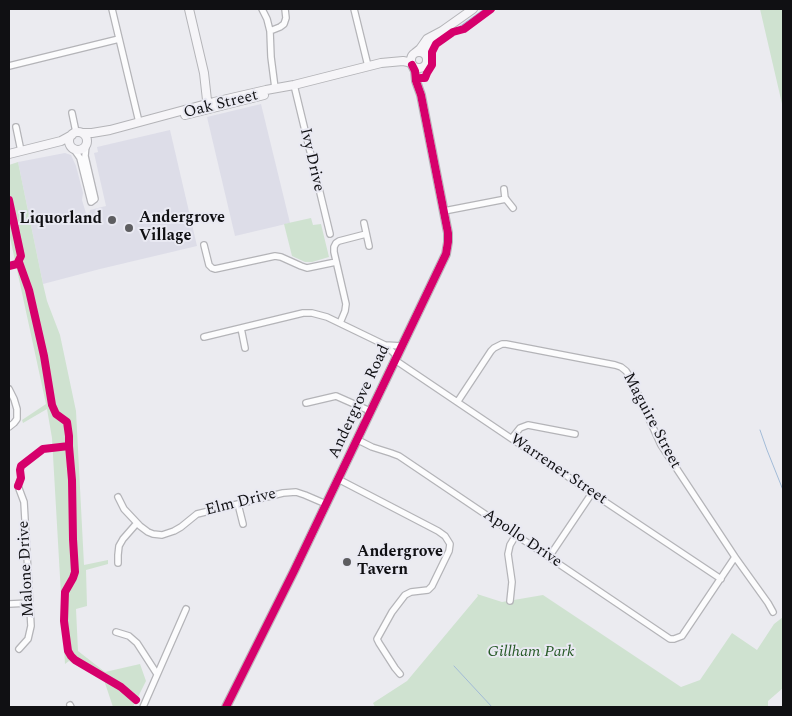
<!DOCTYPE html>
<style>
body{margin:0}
#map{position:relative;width:792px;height:716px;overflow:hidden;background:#ebebf0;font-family:Spectral,serif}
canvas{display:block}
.frame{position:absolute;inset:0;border:10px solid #101013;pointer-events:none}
</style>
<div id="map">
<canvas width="792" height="716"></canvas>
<div class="frame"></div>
</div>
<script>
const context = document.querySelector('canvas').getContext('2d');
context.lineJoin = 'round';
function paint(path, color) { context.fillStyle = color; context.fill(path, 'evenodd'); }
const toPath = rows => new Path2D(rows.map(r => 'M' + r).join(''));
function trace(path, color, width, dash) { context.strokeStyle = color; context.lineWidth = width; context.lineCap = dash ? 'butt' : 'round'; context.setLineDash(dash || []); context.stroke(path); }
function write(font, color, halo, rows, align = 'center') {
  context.font = font + ' Spectral,serif'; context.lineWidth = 4; context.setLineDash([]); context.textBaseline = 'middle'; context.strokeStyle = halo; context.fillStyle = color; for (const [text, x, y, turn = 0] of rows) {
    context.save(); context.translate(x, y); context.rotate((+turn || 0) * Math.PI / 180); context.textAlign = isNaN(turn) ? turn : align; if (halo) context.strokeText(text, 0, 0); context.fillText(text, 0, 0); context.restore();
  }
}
paint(toPath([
 [261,104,290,223,235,236,207,117],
 [170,130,197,246,100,269,43,284,18,162,65,153,71,155,76,166,83,193,82,200,88,220,90,210,106,206,94,153,98,152,97,147]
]), '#dddde8');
paint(toPath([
 [760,9,783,9,783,108],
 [18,162,43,284,47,301,60,335,76,411,84,565,108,560,108,564,86,570,87,606,76,609,78,651,105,672,140,664,146,681,133,707,113,707,104,680,69,661,65,664,52,438,47,409,23,423,22,420,46,404,9,233,9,165],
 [311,218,313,225,321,224,329,257,312,262,305,262,292,256,284,224],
 [477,594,502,602,543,595,681,687,700,680,732,633,757,650,774,624,783,617,783,688,768,701,768,707,375,707,373,703,407,681,478,596]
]), '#cfe2d0');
trace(toPath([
 [459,27,484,9],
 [760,430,767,450,783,490],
 [454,666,492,707]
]), '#a2bbd7', 1);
const street = toPath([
 [112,9,139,122],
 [262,9,267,19,270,31,271,57,275,88],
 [354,9,368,66],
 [270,31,280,27,284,24,286,18,285,9],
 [9,66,119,39],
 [294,85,330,234],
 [72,113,76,132],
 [16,127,21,151],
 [73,148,80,158,91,202,95,199,85,156,86,145],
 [504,189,505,198,513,208],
 [444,211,506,199],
 [364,223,369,246],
 [204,245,209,265,212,268,215,269,275,256,281,257,301,266,307,268,336,262],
 [340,323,345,311,346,304,334,252,334,247,336,243,339,241,366,234],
 [241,328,245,348],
 [204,337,303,313,312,313,327,317,385,345,402,346],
 [385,345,397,356],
 [395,360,592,493,721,579],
 [9,389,14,399,17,409,17,419,14,423,9,427],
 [458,401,491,351,494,348,502,344,506,344,615,365,621,367,626,371,630,377,661,445,735,557,768,603,773,612],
 [306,403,336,396,370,411],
 [512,438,520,428,528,425,575,434],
 [358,440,372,447,391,453,399,456,670,639,674,639,682,636,735,557],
 [338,479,438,531,445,536,450,544,449,551,432,586,428,590,411,592,405,595,392,612,377,639,379,643,395,668,400,674],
 [18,486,24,502,31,626,28,639,19,649],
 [118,497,124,509,140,526,148,532,153,534,162,535,174,531,181,527,197,514,283,493,296,492,305,495,326,504],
 [238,504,243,524],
 [549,557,592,493],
 [118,563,118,555,119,546,123,539,137,523],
 [510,601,512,582,508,554,510,545,516,535],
 [9,604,29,603],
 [116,632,129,636,137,643,157,674],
 [70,705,71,707],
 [143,707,186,609]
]);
const secondary = toPath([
 [189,9,204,73,207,100,208,104,211,106],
 '411 60a8 8 0 1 1 16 0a8 8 0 1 1-16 0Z',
 [415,53,420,49,427,39,442,31,473,9],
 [427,57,427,52,429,46,437,36],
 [185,115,264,95],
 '69 141a9 9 0 1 1 18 0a9 9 0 1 1-18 0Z',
 [83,133,92,133,110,130,214,102,266,90,294,85,381,63,403,61,408,62,412,64],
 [9,154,61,141,72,135],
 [226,707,294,571,446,254,448,242,448,233,421,95,416,81,415,71,412,65]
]);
trace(street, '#b4b4b8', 8);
trace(secondary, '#b4b4b8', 10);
trace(street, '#fcfcfd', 5.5);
trace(secondary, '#f6f5f8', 8);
trace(toPath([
 [421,78,425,78,427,73,432,65,432,52,436,44,453,32,464,29,491,9],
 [9,200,21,256,17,264,9,266],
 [69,446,72,480,73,539,75,572,73,578,65,592,64,621,68,651,71,656,75,660,121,687,136,700],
 [18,486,21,478,20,470,21,466,43,449,69,446,69,436,67,422,56,414,52,405,44,356,29,290,19,262],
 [226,707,294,571,446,254,448,242,448,233,421,95,416,81,415,71,412,65]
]), '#d6006c', 8);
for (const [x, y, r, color] of [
 [112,220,5,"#5d5d60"],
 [129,228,5,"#5d5d60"],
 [347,562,5,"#5d5d60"]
]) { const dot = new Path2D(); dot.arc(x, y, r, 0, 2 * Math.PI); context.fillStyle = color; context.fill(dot); trace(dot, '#e9e9f2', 2); }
write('16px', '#101013', '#e9e9f2', [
 ["Oak Street",221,105,-14],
 ["Ivy Drive",311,160,77],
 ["Andergrove Road",360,402,-65],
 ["Maguire Street",651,421,62],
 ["Warrener Street",558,470,34],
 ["Elm Drive",241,503,-14],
 ["Apollo Drive",522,539,34],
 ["Malone Drive",27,569,-93]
]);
write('bold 16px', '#101013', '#e9e9f2', [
 ["Andergrove",139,219],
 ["Village",139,237],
 ["Liquorland",102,220,"right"],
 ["Andergrove",357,553],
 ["Tavern",357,571]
], 'left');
write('italic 16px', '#275a27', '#e9e9f2', [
 ["Gillham Park",531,653]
]);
</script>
